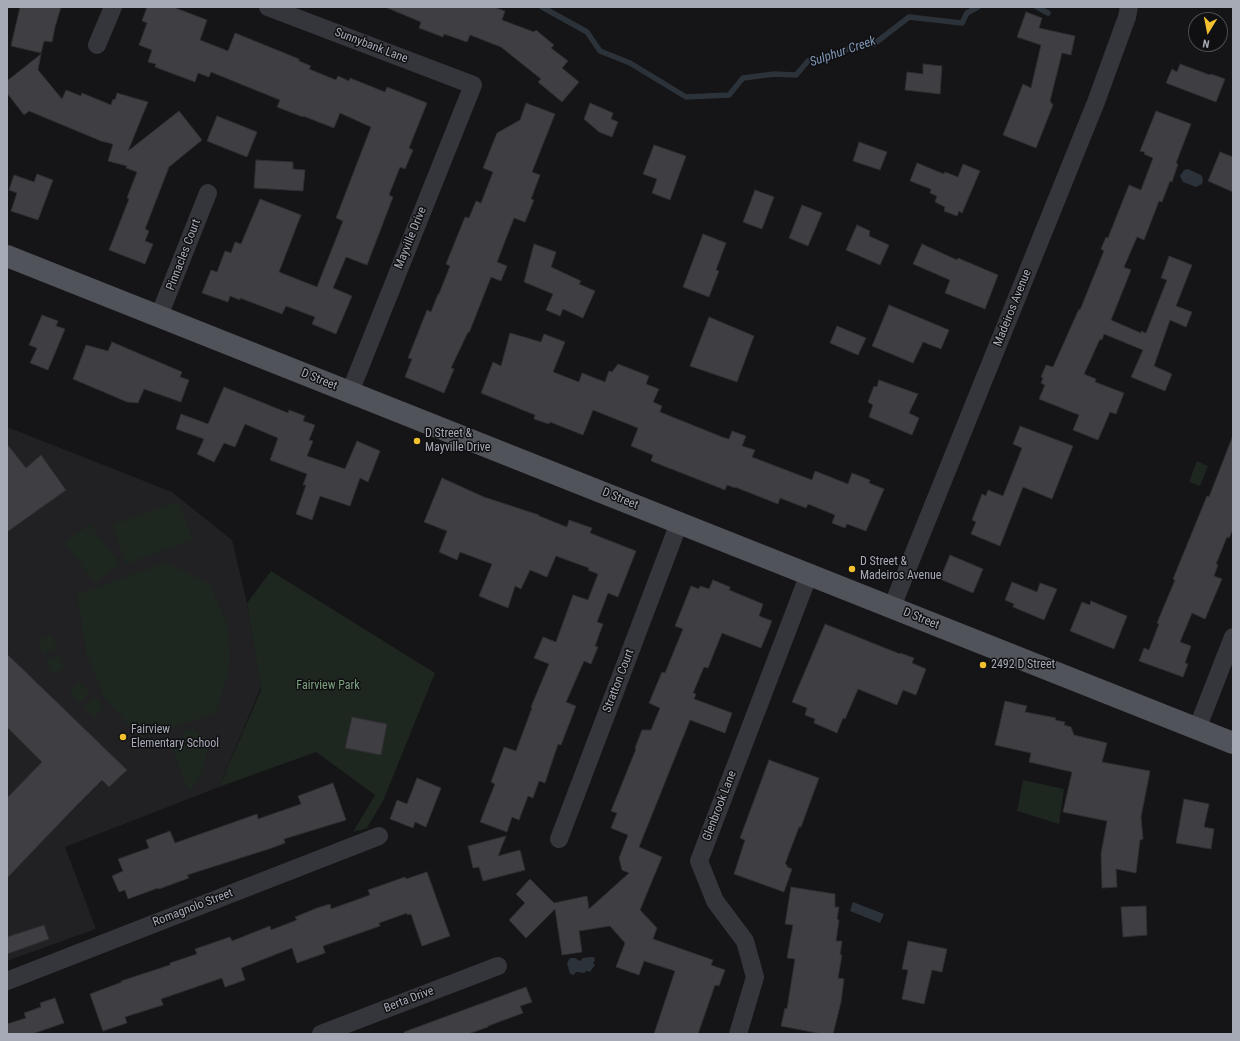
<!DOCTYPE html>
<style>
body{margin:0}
#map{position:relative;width:1240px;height:1041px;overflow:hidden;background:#151416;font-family:"Roboto Condensed",sans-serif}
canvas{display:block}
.frame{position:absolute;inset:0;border:8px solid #a6aab7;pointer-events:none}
.north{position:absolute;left:1188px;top:12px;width:40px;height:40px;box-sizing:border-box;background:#100f11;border:1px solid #4c4d53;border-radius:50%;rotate:190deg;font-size:11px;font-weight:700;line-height:16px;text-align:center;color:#a6aab7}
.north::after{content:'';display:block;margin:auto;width:14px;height:18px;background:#f3c130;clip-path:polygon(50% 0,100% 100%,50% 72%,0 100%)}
</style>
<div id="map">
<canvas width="1240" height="1041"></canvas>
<div class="frame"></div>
<div class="north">N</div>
</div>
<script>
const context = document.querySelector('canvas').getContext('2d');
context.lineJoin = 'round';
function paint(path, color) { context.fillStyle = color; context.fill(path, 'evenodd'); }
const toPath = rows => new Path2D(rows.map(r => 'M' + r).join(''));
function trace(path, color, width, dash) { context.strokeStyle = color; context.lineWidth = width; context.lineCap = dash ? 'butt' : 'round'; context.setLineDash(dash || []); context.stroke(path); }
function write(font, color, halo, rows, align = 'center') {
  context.font = font + ' "Roboto Condensed",sans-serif'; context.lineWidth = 3; context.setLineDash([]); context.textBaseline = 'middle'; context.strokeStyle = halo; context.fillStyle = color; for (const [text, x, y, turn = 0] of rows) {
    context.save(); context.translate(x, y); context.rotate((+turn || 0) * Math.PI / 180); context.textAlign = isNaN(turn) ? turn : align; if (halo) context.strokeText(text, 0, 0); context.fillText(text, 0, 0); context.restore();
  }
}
paint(toPath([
 [7,427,172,492,232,540,247,603,261,687,219,787,65,847,96,929,7,961]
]), '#212023');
paint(toPath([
 [1197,461,1208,466,1200,486,1189,482],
 [178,501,193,540,126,564,112,525],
 [90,524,120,564,95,583,64,543],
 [167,562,210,584,228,626,230,658,228,675,216,713,140,738,104,698,86,653,77,594],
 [271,571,435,673,383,801,367,828,353,832,375,795,316,752,219,787,261,690,247,603],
 [52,634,57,648,43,654,38,640],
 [59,654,65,669,52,674,45,661],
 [79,682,90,693,79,703,69,692],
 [94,696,104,707,94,717,83,706],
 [193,729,205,736,206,745,206,755,200,777,192,789,188,790,172,748,185,730],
 [1023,780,1064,789,1059,824,1017,811]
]), '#1e2620');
paint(toPath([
 [1188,169,1201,175,1203,178,1202,184,1196,187,1183,182,1180,176,1184,170],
 [853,902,884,914,880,923,850,911],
 [590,957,594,957,595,960,593,963,595,965,590,972,587,971,584,973,576,972,574,975,570,974,567,963,570,958,575,958,580,961,583,958]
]), '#2b323a');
trace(toPath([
 [542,7,587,32,600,51,630,63,686,97,729,95,743,78,774,74,796,75,808,61,858,46,874,44,909,17,962,23,967,13,978,7],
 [1037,7,1048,13]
]), '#2b323a', 5.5);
const building = toPath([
 [20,7,61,7,55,27,52,42,44,41,41,53,11,46,20,7],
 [147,7,173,7,207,20,200,40,228,51,235,33,299,59,299,61,311,66,309,69,336,80,338,76,349,81,350,78,385,92,387,87,427,103,409,148,413,150,405,169,400,167,389,195,393,197,367,265,346,257,333,288,352,296,336,334,312,324,315,317,286,306,282,314,240,298,240,300,230,296,228,302,202,293,211,270,217,272,225,251,231,253,235,242,241,244,260,199,301,215,279,272,317,287,343,221,336,218,371,127,340,113,334,128,303,116,303,117,277,107,280,100,211,72,209,77,198,73,195,82,155,67,156,64,148,62,152,50,139,45,147,23,142,21,147,7],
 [385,7,494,7,505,11,502,20,534,32,536,30,554,45,551,48,568,61,562,68,579,82,562,102,538,82,541,79,501,47,470,35,467,42,444,34,443,37,419,28,421,22,385,7],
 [1026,12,1042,18,1039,28,1075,36,1071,55,1062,53,1050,101,1053,105,1036,148,1003,135,1023,84,1031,88,1041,45,1017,37,1026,12],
 [41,54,38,70,62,99,66,90,81,96,82,93,111,105,113,99,115,100,117,93,148,102,128,151,179,111,202,140,169,167,145,229,149,231,145,241,153,244,145,264,109,250,129,199,127,198,137,172,126,168,127,166,108,161,113,144,101,141,29,111,24,115,7,93,7,81,41,54],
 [923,64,942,66,940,94,905,90,907,72,923,74,923,64],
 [1180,64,1210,75,1211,74,1225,79,1216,102,1166,83,1172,69,1177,72,1180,64],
 [526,103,555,114,532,172,540,175,531,199,534,200,525,222,514,218,497,262,507,266,501,281,491,277,469,333,468,332,451,368,454,369,444,393,405,377,412,359,408,358,427,310,431,312,438,294,439,294,450,266,446,264,465,217,469,218,476,201,481,203,493,172,483,168,497,133,520,120,526,103],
 [590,103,613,113,611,119,618,122,612,137,599,132,584,119,590,103],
 [1156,111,1191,124,1176,163,1178,164,1172,182,1170,181,1162,202,1159,201,1144,240,1137,237,1124,267,1131,270,1111,320,1141,333,1141,331,1146,333,1167,280,1161,278,1169,256,1192,265,1176,306,1192,312,1186,327,1170,320,1154,366,1172,374,1165,391,1131,377,1143,350,1104,334,1102,340,1100,339,1084,374,1096,379,1095,382,1124,393,1116,414,1110,412,1098,440,1073,430,1079,415,1039,399,1045,385,1041,383,1043,378,1041,377,1046,365,1053,367,1079,309,1080,310,1104,251,1101,249,1106,237,1108,238,1129,185,1141,190,1153,158,1144,154,1145,152,1140,151,1156,111],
 [217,116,257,132,247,157,207,141,217,116],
 [859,142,887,152,880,170,853,161,859,142],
 [654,145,686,156,670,200,652,193,657,179,643,174,654,145],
 [1220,152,1233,157,1233,192,1208,181,1220,152],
 [256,160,293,162,293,169,305,170,303,191,254,188,256,160],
 [917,163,944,174,945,172,958,177,963,164,980,171,962,213,959,211,957,216,944,211,945,207,935,202,937,196,930,193,931,189,910,181,917,163],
 [37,174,53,180,38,220,11,211,17,193,9,190,14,175,34,182,37,174],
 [755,190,774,197,762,229,743,222,755,190],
 [802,205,822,213,808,246,789,238,802,205],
 [857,225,870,231,869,236,889,245,880,265,846,250,857,225],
 [703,234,726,243,716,270,719,271,709,297,683,287,703,234],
 [534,244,556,252,551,267,581,281,579,284,595,291,583,318,563,309,560,316,546,310,553,294,524,282,534,244],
 [922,244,957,260,958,258,998,275,985,309,945,293,950,280,913,264,922,244],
 [889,305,949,330,941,349,923,342,913,363,872,346,889,305],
 [42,315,58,321,56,326,65,329,48,370,30,363,37,348,29,345,42,315],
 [709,317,754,336,737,382,690,366,709,317],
 [837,326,866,338,858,355,830,343,837,326],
 [510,333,541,342,544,334,565,342,553,372,579,382,582,373,605,382,609,371,612,372,618,364,649,376,646,384,659,389,653,402,662,406,660,412,722,437,729,439,732,431,746,436,742,446,755,450,752,457,812,480,815,471,848,484,852,473,870,480,869,483,884,489,866,531,847,524,845,528,832,523,835,515,808,504,806,508,780,498,778,504,735,487,735,488,727,485,725,490,651,461,653,455,631,446,638,428,593,410,583,435,550,422,549,424,534,419,535,415,481,393,493,362,501,366,510,333],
 [112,342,182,372,180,377,189,380,181,402,144,389,138,403,127,402,73,379,86,345,108,351,112,342],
 [879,380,918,394,909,413,919,418,912,435,869,417,873,405,868,402,874,386,877,387,879,380],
 [224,387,288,413,289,410,305,416,303,421,315,425,309,440,313,441,307,456,345,469,357,441,380,451,368,482,360,478,350,506,320,496,312,520,296,514,306,485,303,485,307,474,270,460,278,438,245,424,235,447,224,443,214,462,197,454,204,439,176,429,181,414,208,424,224,387],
 [1020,426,1073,446,1052,499,1023,487,1000,546,971,534,976,522,972,520,982,494,986,496,988,490,1003,496,1022,448,1013,444,1020,426],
 [1232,438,1233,438,1233,529,1229,538,1227,537,1216,564,1218,565,1214,576,1222,579,1205,619,1192,613,1180,642,1191,646,1185,663,1188,664,1183,677,1139,661,1144,648,1149,650,1159,624,1157,623,1175,580,1173,579,1207,496,1209,497,1232,438],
 [7,444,26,468,41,455,66,490,7,532,7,444],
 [442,478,484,497,539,515,539,516,567,527,569,520,592,528,590,533,636,551,618,597,608,593,597,622,603,624,595,646,598,647,591,664,584,661,566,702,576,706,561,745,558,744,545,783,539,781,533,798,528,796,519,820,512,817,507,832,480,822,495,784,491,782,504,747,516,751,532,708,531,707,549,664,534,658,543,637,556,642,573,595,588,600,598,574,588,570,589,568,556,556,547,577,530,570,521,589,515,586,508,608,479,596,492,564,460,552,457,560,439,552,447,531,424,522,442,478],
 [950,555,983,569,973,593,940,579,950,555],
 [713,580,730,587,729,590,763,604,759,616,772,621,761,648,722,633,708,668,704,667,693,693,696,694,694,699,732,713,725,733,690,720,639,847,662,857,640,910,657,928,653,939,713,960,711,965,725,970,719,986,715,985,698,1034,654,1034,675,971,644,961,639,975,616,967,625,943,610,926,579,931,582,952,562,955,555,909,526,938,509,920,525,903,516,894,530,879,554,903,587,896,589,909,629,873,622,870,619,858,628,835,611,828,617,813,611,811,636,749,635,748,642,730,651,730,660,708,649,703,662,672,665,673,683,629,675,626,691,586,699,589,700,586,709,589,713,580],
 [1012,582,1037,592,1040,583,1057,589,1044,620,1013,607,1014,604,1005,600,1012,582],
 [1091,601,1127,616,1114,649,1070,631,1082,602,1090,605,1091,601],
 [825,624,900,654,900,653,914,658,912,663,926,669,916,695,903,690,897,705,858,689,845,719,843,718,837,733,814,723,815,719,805,715,807,708,792,702,825,624],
 [7,654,127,770,109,787,102,780,75,807,7,878,7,798,42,762,7,727,7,654],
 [1005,701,1027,706,1025,712,1056,718,1055,720,1065,722,1064,725,1071,727,1074,735,1107,743,1102,762,1150,771,1141,817,1143,839,1140,840,1136,873,1116,869,1117,887,1102,888,1101,854,1107,821,1063,812,1072,772,1029,762,1031,753,995,745,1005,701],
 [352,717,387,724,381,755,345,748,352,717],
 [769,760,819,778,801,827,799,827,785,864,787,865,787,867,792,869,784,892,734,874,745,840,740,838,769,760],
 [417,778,441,788,426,827,415,822,413,828,390,819,397,800,407,804,417,778],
 [333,783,346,820,284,839,285,843,272,848,187,875,189,878,159,889,158,888,128,899,125,890,119,892,112,876,123,871,118,859,149,848,146,840,170,831,175,843,257,814,258,819,301,804,298,796,333,783],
 [1184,799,1209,804,1204,827,1214,829,1211,849,1176,843,1184,799],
 [506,836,498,856,520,850,525,870,483,881,479,867,473,868,468,846,506,836],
 [427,872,450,936,422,946,411,914,407,915,407,913,379,923,380,926,323,946,325,953,297,963,292,948,241,968,245,980,225,987,222,978,161,999,163,1005,125,1017,127,1023,103,1031,90,994,122,982,121,981,170,965,170,963,197,954,195,949,230,937,232,941,270,926,271,930,297,920,295,917,317,908,330,904,331,909,370,895,368,890,405,877,406,879,427,872],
 [791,887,835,894,835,907,839,907,837,919,839,920,836,941,842,941,840,955,842,955,838,978,844,979,841,1002,833,1034,822,1034,781,1026,785,1008,787,1009,795,959,787,958,793,925,785,924,791,887],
 [1146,906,1147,935,1123,937,1121,907,1146,906],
 [44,925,49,939,7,954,7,937,44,925],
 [908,941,947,949,942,972,932,970,924,1004,902,999,908,970,902,969,908,941],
 [526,987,532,1002,520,1006,523,1013,488,1026,488,1027,468,1034,405,1034,404,1032,526,987],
 [55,998,64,1023,32,1034,7,1034,7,1024,26,1018,24,1013,41,1007,40,1003,55,998]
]);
paint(building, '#3f3f43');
trace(building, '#2f2e32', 1);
trace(toPath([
 [268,7,473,85,350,392],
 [97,45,113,7],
 [159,316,208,193],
 [892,607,1096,102,1127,17,1129,7],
 [1197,729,1233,637],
 [559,839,679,523],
 [7,981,379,836],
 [321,1034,498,966],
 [738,1034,755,977,745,941,715,901,699,861,809,574]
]), '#35363b', 18);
trace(toPath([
 [7,256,1233,743]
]), '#51535a', 22);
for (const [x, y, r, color] of [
 [417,441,4,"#f3c130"],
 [852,569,4,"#f3c130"],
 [983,665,4,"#f3c130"],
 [123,737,4,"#f3c130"]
]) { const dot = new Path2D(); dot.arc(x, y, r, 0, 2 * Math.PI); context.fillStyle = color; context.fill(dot); trace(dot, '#100f11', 1.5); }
write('12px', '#a6aab7', '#100f11', [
 ["Sunnybank Lane",371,46,21],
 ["Mayville Drive",411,238,-68],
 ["Pinnacles Court",184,255,-69],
 ["Madeiros Avenue",1013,308,-68],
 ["D Street",319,380,22],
 ["D Street",620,499,22],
 ["D Street",921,619,22],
 ["Stratton Court",619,681,-69],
 ["Glenbrook Lane",720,806,-69],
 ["Romagnolo Street",193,908,-21],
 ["Berta Drive",409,1000,-21]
]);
write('12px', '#a6aab7', '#100f11', [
 ["D Street &",425,434],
 ["Mayville Drive",425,448],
 ["D Street &",860,562],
 ["Madeiros Avenue",860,576],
 ["2492 D Street",991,665],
 ["Fairview",131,730],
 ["Elementary School",131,744]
], 'left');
write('12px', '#7da282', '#100f11', [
 ["Fairview Park",328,686]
]);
write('italic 13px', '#7d95b2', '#100f11', [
 ["Sulphur Creek",843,52,-19]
]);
</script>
